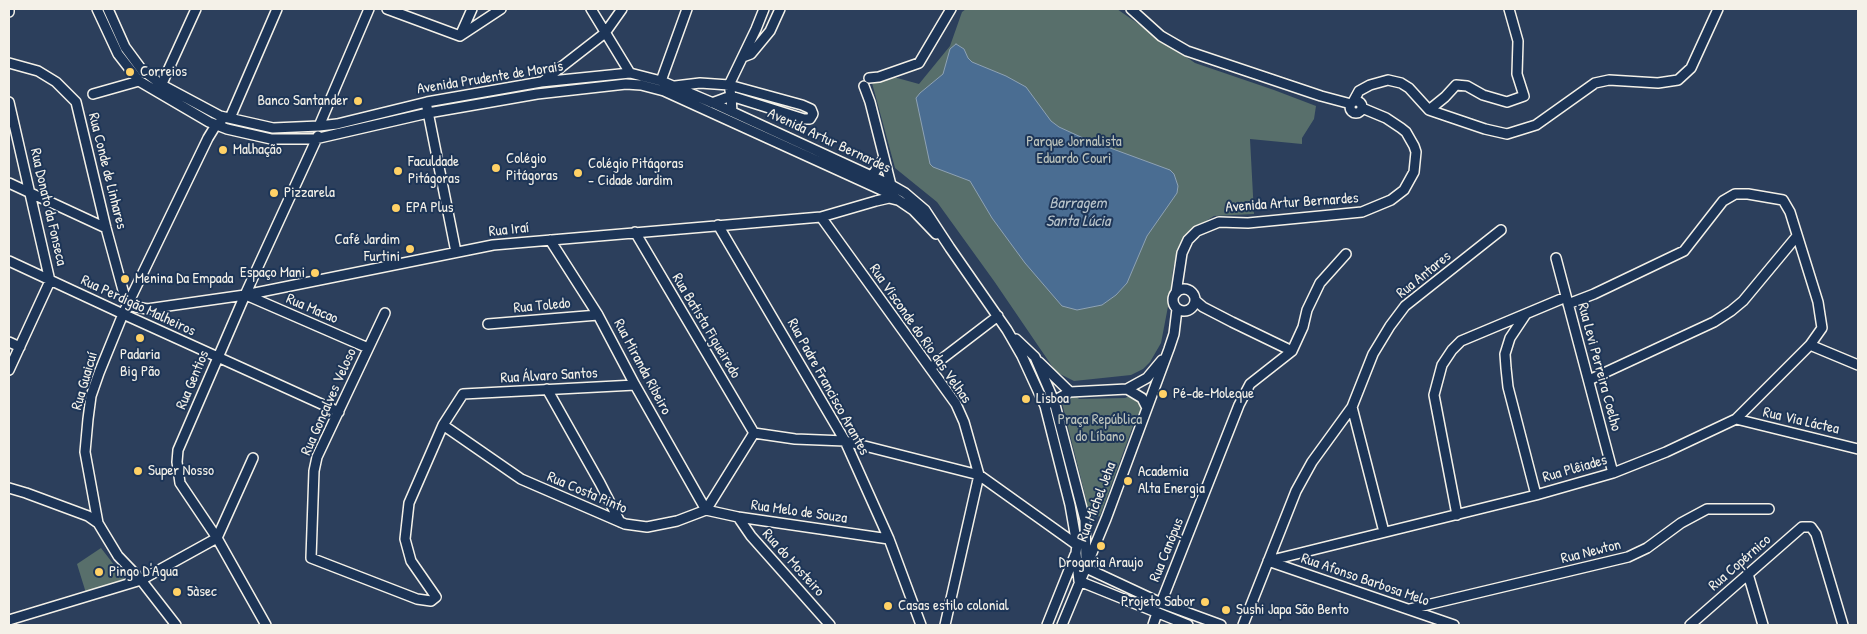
<!DOCTYPE html>
<meta charset="utf-8">
<style>
body{margin:0}
#map{position:relative;width:1867px;height:634px;overflow:hidden;background:#2c3f5c;font-family:"Patrick Hand",sans-serif}
canvas{display:block}
.frame{position:absolute;inset:0;border:10px solid #f4f1e8;pointer-events:none}
</style>
<div id="map">
<canvas width="1867" height="634"></canvas>
<div class="frame"></div>
</div>
<script>
const context = document.querySelector('canvas').getContext('2d');
context.lineJoin = 'round';
function paint(path, color) { context.fillStyle = color; context.fill(path, 'evenodd'); }
const toPath = rows => new Path2D(rows.map(r => 'M' + r).join(''));
function trace(path, color, width, dash) { context.strokeStyle = color; context.lineWidth = width; context.lineCap = dash ? 'butt' : 'round'; context.setLineDash(dash || []); context.stroke(path); }
function write(font, color, halo, rows, align = 'center') {
  context.font = font + ' "Patrick Hand",sans-serif'; context.lineWidth = 4; context.setLineDash([]); context.textBaseline = 'middle'; context.strokeStyle = halo; context.fillStyle = color; for (const [text, x, y, turn = 0] of rows) {
    context.save(); context.translate(x, y); context.rotate((+turn || 0) * Math.PI / 180); context.textAlign = isNaN(turn) ? turn : align; if (halo) context.strokeText(text, 0, 0); context.fillText(text, 0, 0); context.restore();
  }
}
paint(toPath([
 [966,9,1117,9,1195,63,1274,90,1316,106,1314,119,1302,138,1302,144,1250,139,1254,214,1214,216,1193,229,1182,242,1177,254,1173,269,1170,296,1161,343,1150,362,1143,369,1131,375,1074,381,1056,372,994,281,937,202,895,168,872,83,876,83,882,78,890,76,919,84,950,46,962,12],
 [1130,396,1137,398,1142,405,1142,413,1137,415,1100,516,1092,518,1087,514,1084,505,1087,503,1062,403,1073,397,1077,397,1079,399,1125,398],
 [101,548,125,579,86,593,77,564]
]), '#586f6b');
const water = toPath([
 [956,44,964,49,968,58,972,62,1006,76,1026,87,1051,121,1059,127,1083,138,1170,170,1174,174,1178,186,1177,193,1147,236,1127,283,1116,295,1102,305,1077,310,1062,306,1025,263,992,218,970,181,933,167,930,164,916,98,920,93,943,74,950,49,956,44]
]);
paint(water, '#4a6d92');
trace(water, '#8ea2b4', 1);
const minor = toPath([
 [97,9,118,54,139,81,209,122,227,129,271,139,315,139,428,113,537,94,626,84,641,85,664,91,888,193,913,210,936,234],
 [108,9,125,47,142,70,162,85,220,116,273,128,319,126,337,124,427,102,541,82,630,73,661,81,713,103,891,185,905,193,925,210,950,248,1007,330,1022,356,1045,406,1070,505,1077,545,1076,553,1079,581],
 [387,9,460,36],
 [591,9,630,73],
 [1131,9,1161,36,1187,51,1321,96,1351,104],
 [9,12,9,9],
 [460,36,501,9],
 [460,36,472,9],
 [743,57,751,54,770,31,780,9],
 [9,63,38,71,56,82,76,102,106,228,127,305],
 [869,78,879,77,919,63,951,9],
 [661,81,687,9],
 [542,82,605,33,622,9],
 [675,86,700,83,729,85,802,105,811,109,813,114,810,119,804,119,731,96,712,103],
 [864,86,870,102,891,185],
 [160,88,196,9],
 [93,94,139,81],
 '1350 107a6 6 0 1 1 12 0a6 6 0 1 1-12 0Z',
 [9,102,50,281,9,370],
 [1353,102,1359,91,1370,85,1388,80,1401,83,1409,88,1429,110,1485,129,1507,134,1536,125,1595,83,1609,80,1658,83,1678,80,1691,68,1718,9],
 [427,107,456,252],
 [1429,110,1445,97,1456,85,1467,86,1483,95,1507,102,1524,96,1517,74,1518,41,1509,9],
 [732,112,731,96,729,85,756,29,764,9],
 [230,118,277,9],
 [319,126,369,9],
 [872,176,883,159],
 [9,183,106,228],
 [821,217,956,404,964,422,979,475,945,625],
 [718,225,845,441,889,539,921,625],
 [635,232,754,433],
 [550,240,598,315,635,385,706,510,738,517,889,539],
 [1556,258,1613,473],
 [9,261,123,314,339,412],
 '1173 300a11 11 0 1 1 22 0a11 11 0 1 1-22 0Z',
 [1176,293,1182,253,1188,240,1197,231,1219,222,1248,223,1362,212,1391,200,1404,190,1414,172,1416,152,1414,146,1406,132,1401,128,1386,118,1362,108],
 [246,295,368,348],
 [1196,301,1203,307,1232,322,1292,351],
 [127,305,147,309,245,295,493,245,821,217,876,201,889,198,897,200],
 [385,313,317,457,314,471,311,558,417,599,431,601,436,597,411,561,405,539,409,503,443,425,463,394,635,385],
 [1526,314,1510,338,1505,354,1506,368,1508,387,1536,495],
 [488,324,598,315],
 [1016,339,1035,357,1054,401,1085,520,1086,563],
 [9,342,20,347],
 [1810,345,1858,365],
 [1039,362,1070,392],
 [930,368,998,316],
 [1589,380,1714,322,1731,311,1743,301,1797,236],
 [547,389,600,483,620,522],
 [1127,389,1142,398,1147,408],
 [1050,403,1070,392,1127,389,1147,378,1162,360],
 [1352,407,1384,532],
 [1736,419,1858,449],
 [443,425,521,479,625,524,647,527,677,521,706,510,754,433],
 [754,433,795,439,845,441,979,475,1077,545],
 [9,488,26,493,88,516,98,523],
 [1457,515,1434,395,1442,365,1452,350,1461,341,1566,297],
 [738,517,751,536,830,625],
 [1268,561,1536,495,1613,473,1666,452,1736,419,1810,345,1822,328,1818,302,1790,212,1783,200,1748,194,1735,194,1723,201,1684,251,1594,294,1568,304],
 [1268,561,1454,625],
 [1086,568,1161,603,1221,625],
 [1748,574,1763,625],
 [1079,581,1188,625],
 [1161,603,1239,405,1250,384,1292,351,1303,327,1307,310,1320,283,1346,254],
 [1410,609,1628,557,1647,548,1681,523,1707,509,1769,509],
 [9,620,141,580,217,538,253,458],
 [176,625,141,580,118,556,98,523,85,452,88,419,91,396,99,373,123,314,208,138,216,125,221,122],
 [266,625,217,538,180,483,177,462,178,450,245,295,318,136],
 [1047,625,1075,555],
 [1062,625,1106,519,1169,349,1174,334,1177,309],
 [1153,625,1157,613],
 [1243,625,1296,491,1312,462,1352,407,1373,354,1390,326,1405,306,1501,230],
 [1690,625,1802,527,1811,527,1816,534,1843,625]
]);
trace(minor, '#f4f1e8', 12);
trace(minor, '#1d3557', 9);
for (const [x, y, r, color] of [
 [130,72,5,"#ffd166"],
 [358,101,5,"#ffd166"],
 [223,150,5,"#ffd166"],
 [496,168,5,"#ffd166"],
 [398,171,5,"#ffd166"],
 [578,173,5,"#ffd166"],
 [274,193,5,"#ffd166"],
 [396,208,5,"#ffd166"],
 [410,249,5,"#ffd166"],
 [315,273,5,"#ffd166"],
 [125,279,5,"#ffd166"],
 [140,338,5,"#ffd166"],
 [1163,394,5,"#ffd166"],
 [1026,399,5,"#ffd166"],
 [138,471,5,"#ffd166"],
 [1128,481,5,"#ffd166"],
 [1101,546,5,"#ffd166"],
 [99,572,5,"#ffd166"],
 [177,592,5,"#ffd166"],
 [1205,602,5,"#ffd166"],
 [888,606,5,"#ffd166"],
 [1226,610,5,"#ffd166"]
]) { const dot = new Path2D(); dot.arc(x, y, r, 0, 2 * Math.PI); context.fillStyle = color; context.fill(dot); trace(dot, '#1d3557', 2); }
write('15px', '#f4f1e8', '#1d3557', [
 ["Correios",140,72],
 ["Banco Santander",348,101,"right"],
 ["Malhação",233,150],
 ["Colégio",506,159],
 ["Pitágoras",506,176],
 ["Faculdade",408,162],
 ["Pitágoras",408,179],
 ["Colégio Pitágoras",588,164],
 ["- Cidade Jardim",588,181],
 ["Pizzarela",284,193],
 ["EPA Plus",406,208],
 ["Café Jardim",400,240,"right"],
 ["Furtini",400,257,"right"],
 ["Espaço Mani",305,273,"right"],
 ["Menina Da Empada",135,279],
 ["Padaria",140,355,"center"],
 ["Big Pão",140,372,"center"],
 ["Pé-de-Moleque",1173,394],
 ["Lisboa",1036,399],
 ["Super Nosso",148,471],
 ["Academia",1138,472],
 ["Alta Energia",1138,489],
 ["Drogaria Araujo",1101,563,"center"],
 ["Pingo D'Agua",109,572],
 ["5àsec",187,592],
 ["Projeto Sabor",1195,602,"right"],
 ["Casas estilo colonial",898,606],
 ["Sushi Japa São Bento",1236,610]
], 'left');
write('15px', '#f4f1e8', '#1d3557', [
 ["Avenida Prudente de Morais",490,78,-9],
 ["Avenida Artur Bernardes",829,141,25],
 ["Rua Conde de Linhares",107,171,76],
 ["Avenida Artur Bernardes",1292,203,-4],
 ["Rua Donato da Fonseca",48,207,77],
 ["Rua Iraí",509,230,-6],
 ["Rua Antares",1424,275,-39],
 ["Rua Perdigão Malheiros",138,306,25],
 ["Rua Toledo",542,306,-5],
 ["Rua Macao",312,309,23],
 ["Rua Batista Figueiredo",706,326,59],
 ["Rua Visconde do Rio das Velhas",920,334,55],
 ["Rua Miranda Ribeiro",642,367,62],
 ["Rua Levi Perreira Coelho",1599,367,75],
 ["Rua Álvaro Santos",549,376,-3],
 ["Rua Gentios",193,380,-67],
 ["Rua Guaicuí",85,381,-74],
 ["Rua Padre Francisco Arantes",828,387,61],
 ["Rua Gonçalves Veloso",329,402,-66],
 ["Rua Via Láctea",1801,421,13],
 ["Rua Plêiades",1575,469,-16],
 ["Rua Costa Pinto",587,493,23],
 ["Rua Michel Jeha",1097,502,-69],
 ["Rua Melo de Souza",799,512,8],
 ["Rua Canópus",1167,550,-68],
 ["Rua Newton",1591,552,-14],
 ["Rua do Mosteiro",793,563,48],
 ["Rua Copérnico",1740,563,-41],
 ["Rua Afonso Barbosa Melo",1365,580,19]
]);
write('15px', '#bdc4bc', '#1d3557', [
 ["Parque Jornalista",1074,142],
 ["Eduardo Couri",1074,159],
 ["Praça República",1100,420],
 ["do Líbano",1100,437]
]);
write('italic 16px', '#b8c3ca', '#1d3557', [
 ["Barragem",1078,204],
 ["Santa Lúcia",1078,222]
]);
</script>
